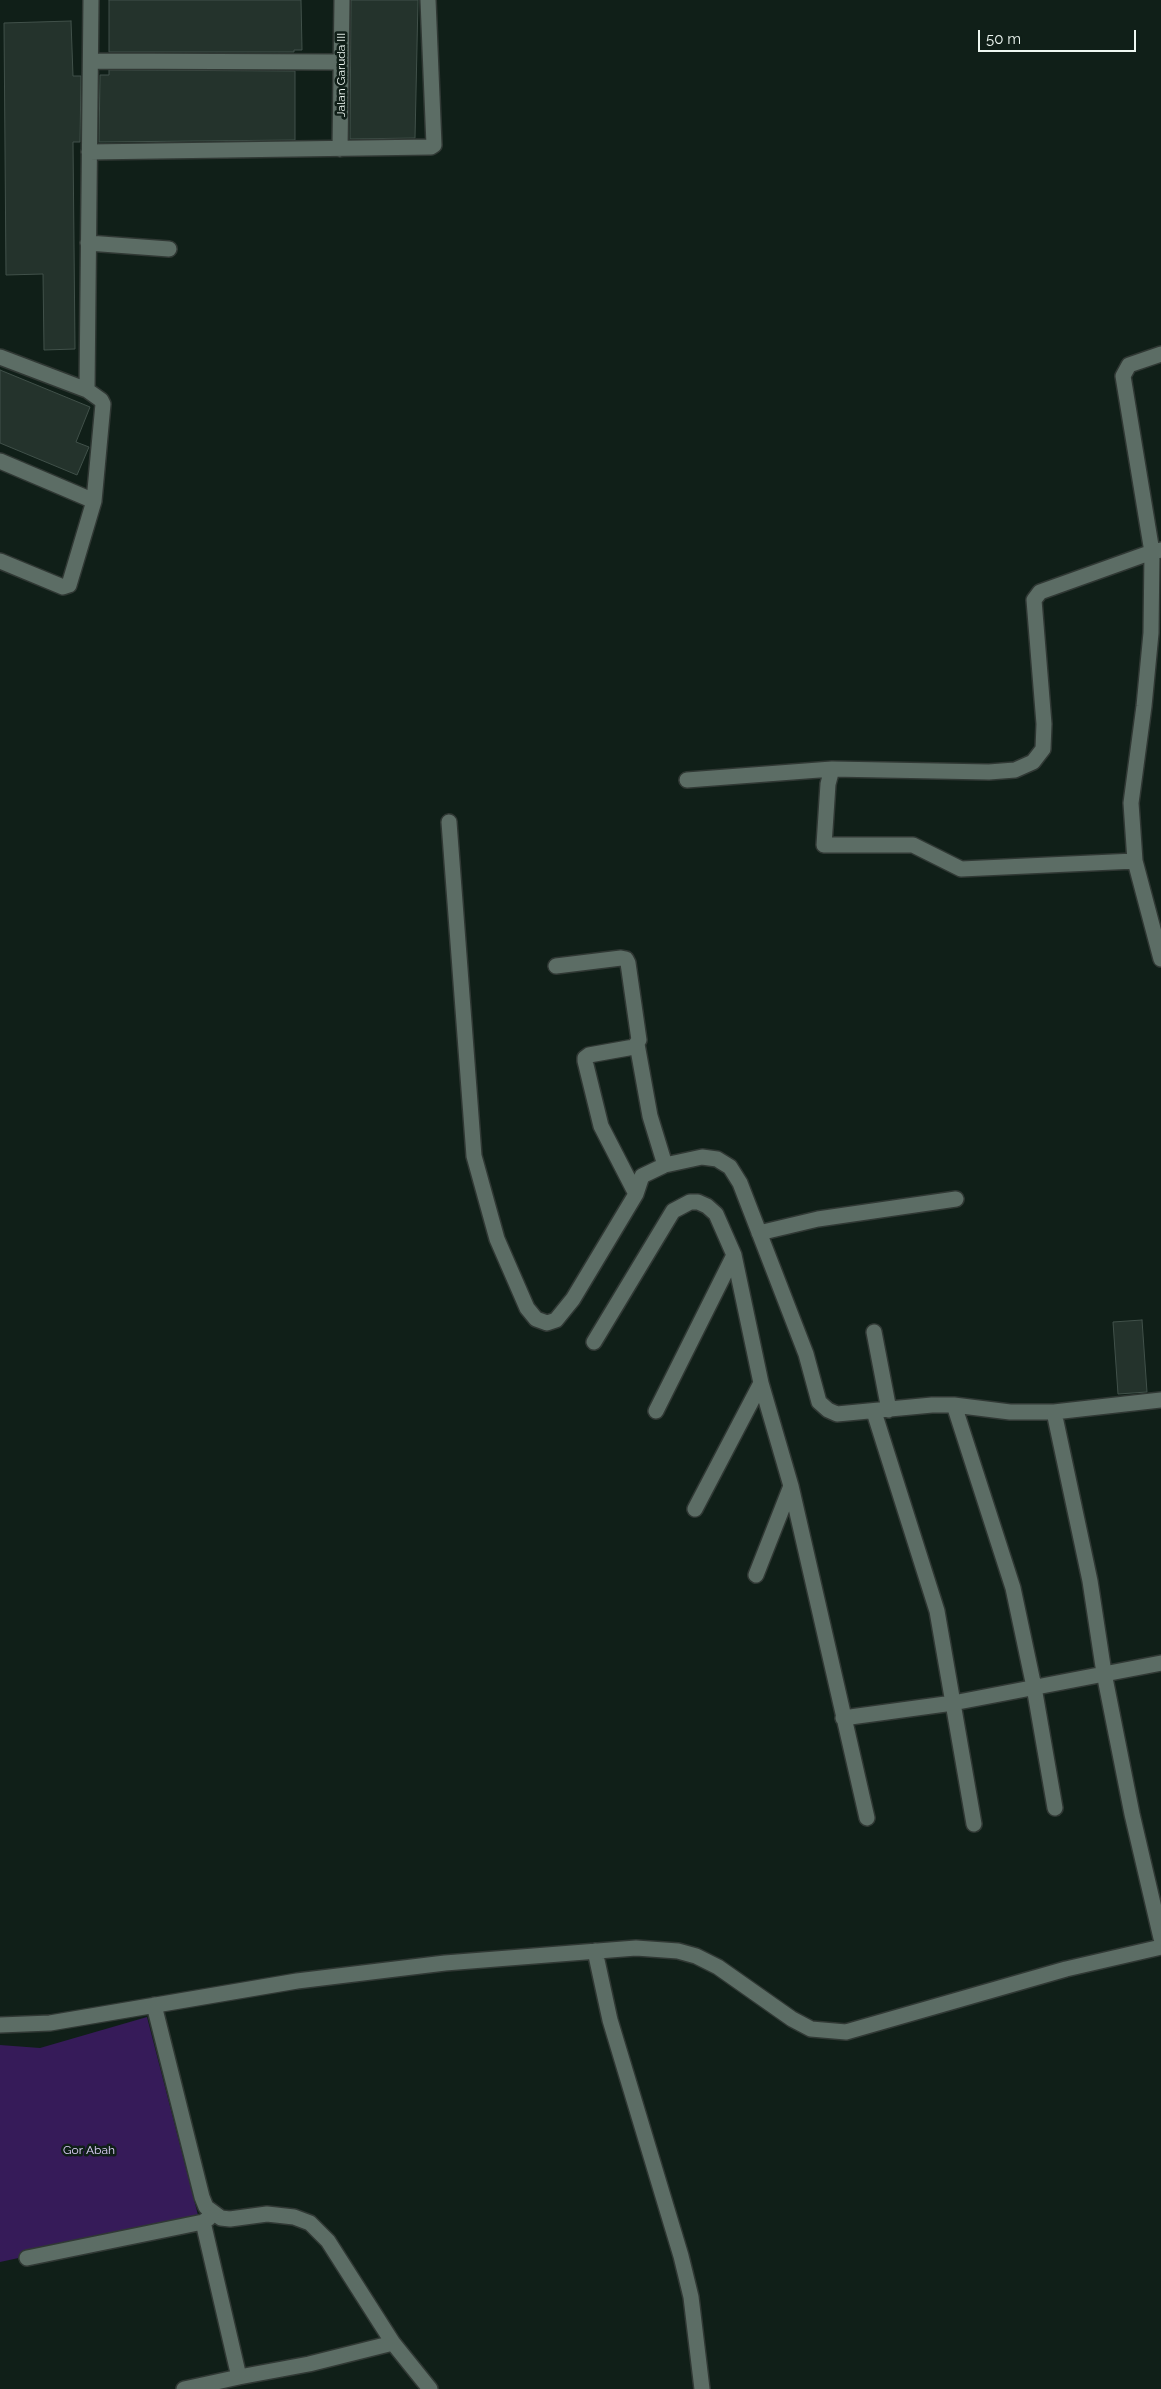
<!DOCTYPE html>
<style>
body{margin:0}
#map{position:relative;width:1161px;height:2389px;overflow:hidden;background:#101f18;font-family:Raleway,sans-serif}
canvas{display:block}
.scale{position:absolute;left:978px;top:30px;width:158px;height:22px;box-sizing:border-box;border:2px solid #eef7f2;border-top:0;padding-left:6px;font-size:15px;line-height:18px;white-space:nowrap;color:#eef7f2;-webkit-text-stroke:4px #101f18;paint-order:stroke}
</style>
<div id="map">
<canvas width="1161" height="2389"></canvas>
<div class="scale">50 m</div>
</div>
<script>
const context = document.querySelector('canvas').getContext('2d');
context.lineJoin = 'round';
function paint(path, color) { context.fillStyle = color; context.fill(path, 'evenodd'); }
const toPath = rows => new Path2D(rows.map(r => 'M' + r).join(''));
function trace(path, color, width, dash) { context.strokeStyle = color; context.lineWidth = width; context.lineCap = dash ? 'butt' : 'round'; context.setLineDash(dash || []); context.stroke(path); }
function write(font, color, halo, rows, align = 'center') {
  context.font = font + ' Raleway,sans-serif'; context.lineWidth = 5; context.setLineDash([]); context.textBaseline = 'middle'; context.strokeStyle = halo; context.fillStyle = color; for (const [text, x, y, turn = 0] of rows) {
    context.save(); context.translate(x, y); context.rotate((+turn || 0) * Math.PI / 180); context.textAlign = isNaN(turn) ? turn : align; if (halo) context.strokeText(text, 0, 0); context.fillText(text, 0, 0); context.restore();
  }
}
paint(toPath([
 [147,2017,199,2219,0,2262,0,2045,40,2048]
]), '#361b59');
const building = toPath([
 [109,0,301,0,302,50,294,50,294,52,109,52,109,0],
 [351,0,418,0,415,138,350,139,351,0],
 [71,21,73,76,81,76,80,142,73,142,75,349,44,350,43,274,6,275,4,23,71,21],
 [109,70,295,71,295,140,99,142,100,75,109,75,109,70],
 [0,370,90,407,76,442,89,447,77,475,0,443,0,370],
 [1142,1320,1147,1392,1118,1394,1113,1322,1142,1320]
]);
paint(building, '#24332c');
trace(building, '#41514a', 1);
const minor = toPath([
 [91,61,341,62],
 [340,149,342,0],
 [89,152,431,147,434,145,428,0],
 [88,243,169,249],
 [0,357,87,390,101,400,103,404,94,501,69,585,63,587,0,561],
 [87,390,91,0],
 [0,461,94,501],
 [1161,550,1152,552,1151,633,1144,706,1131,803,1135,861,1161,959],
 [832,769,828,784,824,845,913,845,961,869,1135,861],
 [687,780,832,769,989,772,1015,770,1033,762,1043,749,1044,724,1034,600,1040,592,1152,552,1123,376,1129,365,1161,354],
 [449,822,474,1156,497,1239,527,1308,536,1319,547,1323,556,1320,573,1299,636,1194,642,1176,665,1165,702,1157,717,1159,730,1167,740,1183,806,1354,819,1402,828,1410,837,1414,932,1405,954,1405,1010,1412,1054,1412,1161,1400],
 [556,966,621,958,626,959,628,963,639,1040,634,1047,589,1055,585,1058,585,1061,601,1126,636,1194],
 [637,1044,650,1116,665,1165],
 [759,1233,818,1219,956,1199],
 [874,1332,889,1410],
 [594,1342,673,1211,690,1202,698,1202,707,1206,716,1214,734,1255,761,1383,791,1486,867,1818],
 [954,1405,1013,1588,1034,1687,1055,1808],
 [656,1411,734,1255],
 [874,1412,937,1611,974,1824],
 [1054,1412,1090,1581,1104,1673,1132,1814,1161,1938],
 [695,1509,761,1383],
 [756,1575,791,1486],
 [843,1718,953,1703,1161,1663],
 [595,1951,610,2020,681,2256,691,2297,702,2389],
 [154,2005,202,2197,206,2207,221,2218,230,2219,267,2214,294,2217,310,2223,328,2241,393,2343,430,2389],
 [0,2025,50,2023,297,1981,445,1963,636,1948,678,1951,696,1956,718,1967,792,2019,811,2029,846,2032,1066,1969,1161,1947],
 [27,2258,203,2222,209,2218],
 [239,2377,309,2364,393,2343],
 [184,2389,239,2377,203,2222]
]);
trace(minor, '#303834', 18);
trace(minor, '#5c6d65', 15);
write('12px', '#eef7f2', '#101f18', [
 ["Jalan Garuda III",341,75,-90]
]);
write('12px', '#e2d5fe', '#101f18', [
 ["Gor Abah",89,2150]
]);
</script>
